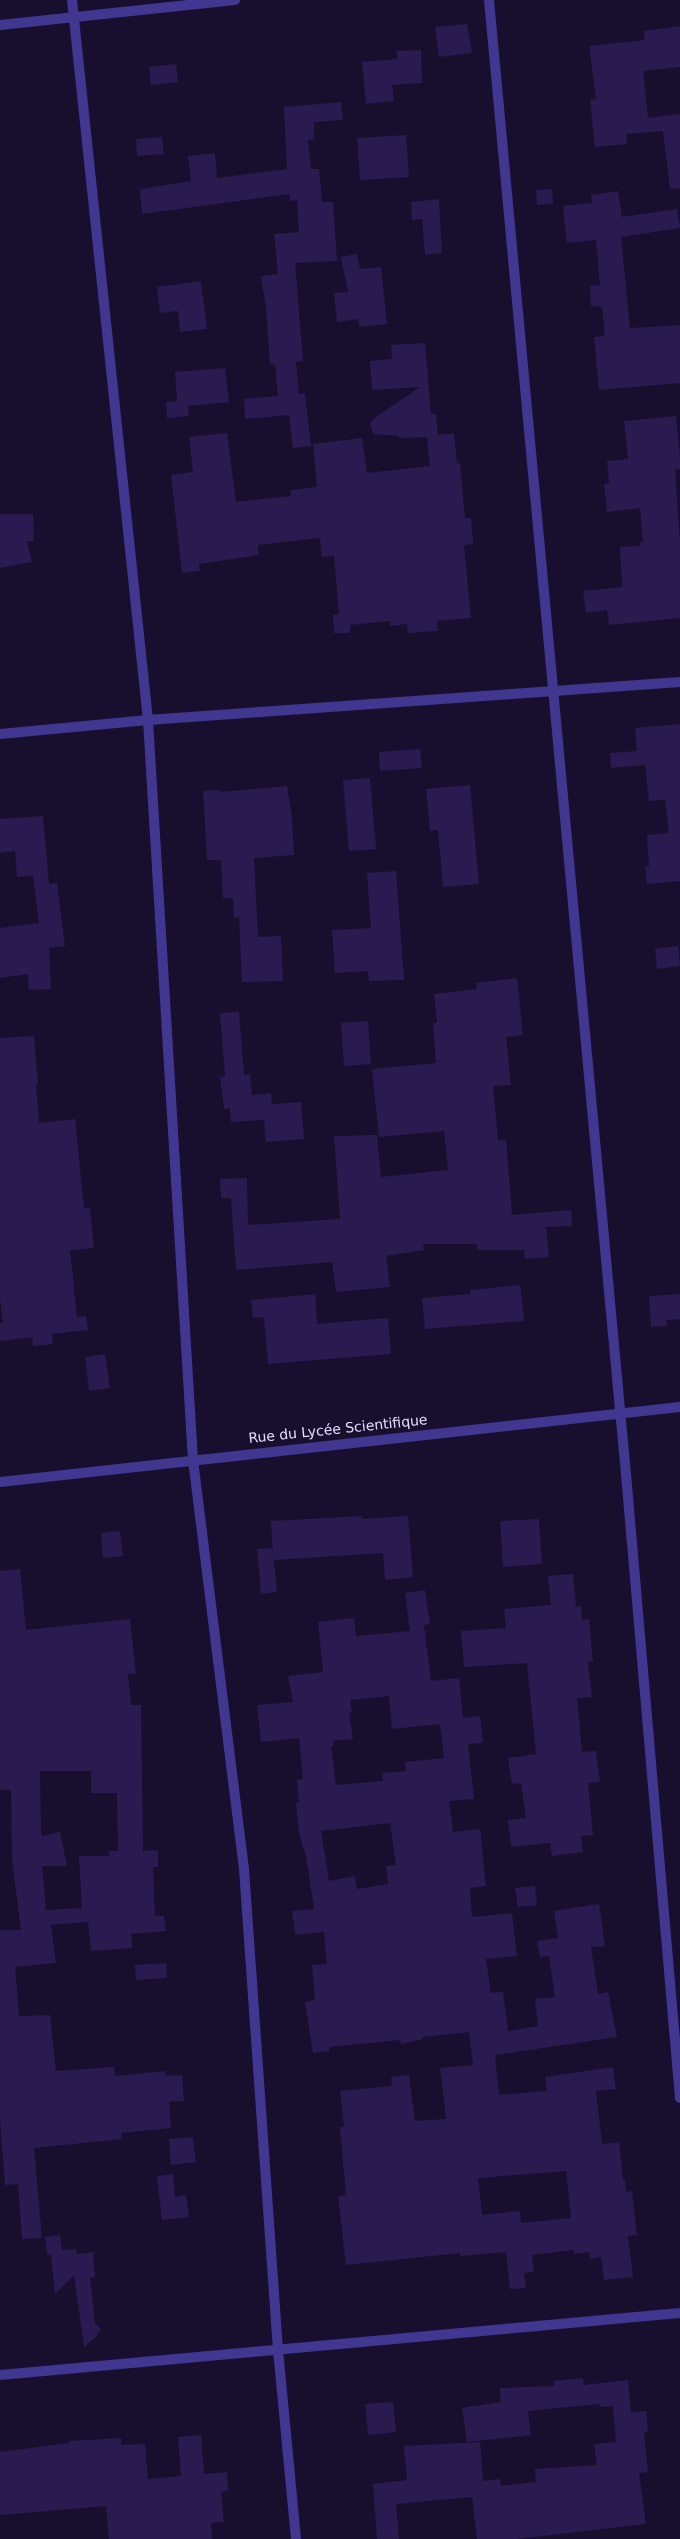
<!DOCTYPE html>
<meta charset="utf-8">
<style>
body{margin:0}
canvas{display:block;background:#170f2d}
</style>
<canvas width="680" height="2539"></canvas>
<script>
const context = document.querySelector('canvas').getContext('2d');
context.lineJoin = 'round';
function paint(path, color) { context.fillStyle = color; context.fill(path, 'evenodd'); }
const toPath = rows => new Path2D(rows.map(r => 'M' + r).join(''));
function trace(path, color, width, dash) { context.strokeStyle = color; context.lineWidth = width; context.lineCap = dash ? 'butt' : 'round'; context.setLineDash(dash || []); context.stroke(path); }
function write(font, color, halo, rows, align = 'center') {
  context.font = font + ' "DejaVu Sans",sans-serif'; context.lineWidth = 4; context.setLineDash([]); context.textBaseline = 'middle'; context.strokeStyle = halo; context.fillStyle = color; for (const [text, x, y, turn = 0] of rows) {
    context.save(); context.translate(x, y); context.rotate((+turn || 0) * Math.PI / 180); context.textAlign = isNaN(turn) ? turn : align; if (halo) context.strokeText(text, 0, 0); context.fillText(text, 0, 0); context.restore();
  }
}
paint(toPath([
 [467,24,472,53,439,57,435,27],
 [680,26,680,67,643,71,648,118,680,114,680,188,670,189,663,131,626,134,627,144,595,147,590,100,596,99,589,46,645,40,644,31],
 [421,50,422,83,392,85,394,101,366,104,362,62,397,59,397,51],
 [176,64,178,82,151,85,149,67],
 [341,102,343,120,314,122,314,139,308,140,311,169,319,169,322,202,333,202,337,261,295,263,303,361,296,362,299,394,305,393,311,446,293,448,289,415,245,419,244,399,278,396,275,364,270,365,266,309,261,276,278,274,274,234,299,232,297,200,290,201,290,194,142,214,140,189,191,181,188,156,215,153,217,178,287,169,284,107],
 [406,135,409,177,360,180,357,138],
 [162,137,164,154,137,156,136,139],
 [552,189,553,204,537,205,536,190],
 [618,191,622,217,677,209,680,228,621,237,630,328,680,325,680,383,599,390,594,337,605,336,602,307,591,306,590,286,600,285,596,240,567,243,563,206,592,203,591,195],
 [439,199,442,253,425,255,422,219,412,220,411,202],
 [357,254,360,269,381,267,387,324,359,327,358,319,337,322,334,293,348,292,341,257],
 [201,281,207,329,180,332,178,311,160,313,157,287],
 [425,343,431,414,436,414,438,435,454,433,457,464,460,463,465,518,471,518,473,544,464,545,471,618,437,621,438,631,408,633,407,624,390,626,390,621,350,625,350,633,334,633,333,615,339,614,334,556,322,557,320,538,258,545,259,555,199,564,200,571,182,573,171,475,193,472,189,437,227,433,236,502,291,496,291,490,317,487,313,444,362,438,367,473,430,466,427,437,399,438,399,436,373,434,370,424,373,419,420,387,372,390,370,361,392,359,391,345],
 [225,368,229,402,188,406,189,416,167,418,166,402,177,401,175,372],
 [676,416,680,457,680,469,675,470,680,542,680,618,609,625,607,610,586,613,583,591,622,587,620,547,640,546,640,542,643,542,640,508,607,512,604,484,609,483,607,461,628,459,624,421],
 [0,514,33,514,34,541,27,541,32,562,0,568],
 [680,724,680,881,647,884,645,867,649,866,647,835,669,833,665,800,649,801,645,765,611,768,610,753,637,751,635,728],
 [420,749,422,768,380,771,379,752],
 [370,778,376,849,349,851,343,780],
 [470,785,479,884,443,887,438,830,430,831,426,789],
 [287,786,292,817,294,855,254,858,258,937,281,936,283,981,242,982,239,917,234,918,233,898,223,898,221,860,207,860,203,791,220,790,220,792],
 [43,816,49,884,57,883,65,946,49,948,51,989,29,990,28,974,0,978,0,928,39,923,33,876,17,877,15,851,0,853,0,819],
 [396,871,404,980,369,981,368,971,335,973,332,930,371,928,367,873],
 [678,946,680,966,657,969,655,949],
 [517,978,523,1035,506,1037,511,1085,493,1086,498,1140,506,1139,512,1215,571,1210,572,1226,546,1227,549,1257,525,1259,524,1250,477,1250,477,1244,423,1244,424,1250,386,1256,390,1287,336,1292,332,1262,236,1270,231,1198,221,1198,220,1179,247,1178,248,1225,340,1219,334,1136,377,1135,381,1177,448,1170,444,1131,379,1137,372,1069,436,1063,433,1023,437,1023,434,994,477,989,476,983],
 [239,1012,244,1075,250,1074,252,1095,271,1093,272,1104,301,1102,304,1139,266,1142,264,1120,231,1122,230,1108,224,1109,220,1077,225,1076,220,1013],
 [368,1021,371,1064,344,1066,341,1023],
 [34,1036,38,1084,36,1084,39,1123,75,1119,84,1208,90,1208,94,1248,70,1250,77,1317,86,1316,88,1330,52,1334,53,1344,33,1346,32,1337,0,1341,0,1323,3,1323,0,1299,0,1038],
 [520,1285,524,1321,425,1329,422,1298,470,1294,470,1290],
 [315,1294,317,1324,388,1318,391,1354,268,1364,264,1317,253,1318,251,1300],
 [680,1294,680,1319,666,1320,667,1326,651,1327,649,1296],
 [105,1354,110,1388,89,1391,85,1357],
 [362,1516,362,1519,408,1516,413,1577,385,1580,383,1553,274,1560,277,1592,261,1594,257,1549,273,1548,273,1555,271,1521],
 [539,1519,542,1564,503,1567,500,1521],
 [120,1531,123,1556,103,1558,101,1533],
 [20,1569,26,1630,130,1619,136,1674,128,1674,131,1705,141,1705,143,1851,158,1850,158,1867,153,1867,155,1916,164,1916,166,1931,131,1934,132,1948,91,1951,88,1922,51,1925,56,1963,15,1967,19,2016,50,2015,56,2071,114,2067,115,2076,165,2071,166,2076,182,2075,184,2101,169,2102,171,2128,121,2133,122,2139,34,2148,42,2238,22,2239,18,2184,5,2185,0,2119,0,1930,21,1930,12,1859,11,1790,0,1790,0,1571],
 [40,1771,91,1771,91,1793,117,1793,118,1851,109,1851,109,1856,79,1856,82,1908,46,1910,42,1866,67,1866,60,1832,42,1836,41,1832],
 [573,1574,576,1607,581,1606,582,1620,589,1619,593,1662,588,1662,592,1697,577,1698,582,1752,596,1751,600,1782,588,1783,593,1835,581,1836,583,1852,552,1856,550,1843,511,1847,508,1820,526,1818,521,1783,512,1784,508,1758,536,1754,527,1663,464,1667,461,1631,506,1628,504,1609,551,1605,548,1576],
 [425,1590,430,1624,424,1625,431,1681,459,1678,463,1718,480,1716,483,1743,468,1744,474,1799,449,1801,453,1832,480,1829,486,1886,470,1888,472,1917,512,1913,517,1956,486,1959,491,1993,503,1992,508,2031,538,2026,535,1999,555,1997,549,1956,540,1957,537,1941,558,1938,554,1911,599,1904,605,1946,591,1947,598,1994,608,1992,617,2037,495,2055,499,2095,547,2091,545,2077,613,2067,616,2089,596,2091,602,2144,619,2142,623,2180,625,2180,626,2192,632,2191,637,2235,628,2236,633,2277,604,2280,601,2257,590,2259,589,2252,574,2254,574,2250,532,2255,534,2272,524,2273,526,2288,510,2289,506,2252,460,2256,460,2253,346,2265,338,2196,346,2195,340,2127,344,2127,340,2091,392,2086,391,2077,409,2075,415,2121,446,2119,440,2068,473,2065,469,2032,422,2037,423,2039,401,2044,400,2040,329,2047,329,2051,313,2053,305,2002,315,2000,312,1965,327,1964,324,1932,295,1935,292,1911,314,1909,306,1856,299,1834,296,1803,299,1803,297,1780,303,1779,299,1738,261,1742,257,1705,293,1702,288,1676,323,1672,318,1622,354,1618,356,1636,410,1631,405,1593],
 [389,1696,392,1729,440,1724,444,1758,405,1762,406,1771,382,1773,383,1781,336,1785,331,1746,334,1746,333,1741,353,1739,349,1713,352,1712,350,1700],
 [390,1823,396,1865,386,1866,388,1884,357,1889,355,1876,329,1881,321,1831],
 [566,2171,571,2218,521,2223,520,2211,482,2215,478,2178],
 [535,1886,537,1905,518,1907,515,1888],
 [166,1963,167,1978,136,1980,135,1965],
 [193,2137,196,2162,171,2165,169,2139],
 [173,2174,175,2197,186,2195,189,2217,162,2220,157,2176],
 [60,2235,62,2250,76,2249,77,2254,96,2252,93,2255,95,2277,90,2278,95,2323,101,2329,96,2337,84,2347,74,2275,55,2294,51,2254,47,2255,45,2237],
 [583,2378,584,2385,628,2380,631,2412,646,2411,648,2432,644,2432,648,2472,639,2473,646,2524,516,2539,477,2539,472,2497,396,2504,399,2539,377,2539,373,2484,407,2480,404,2446,480,2442,483,2481,500,2479,501,2486,536,2482,535,2469,597,2465,594,2444,616,2442,613,2406,600,2407,600,2404,528,2411,531,2435,467,2442,462,2408,501,2402,500,2388,554,2386,554,2381],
 [393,2402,396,2432,368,2435,365,2404],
 [201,2435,204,2474,227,2472,228,2491,221,2492,224,2522,211,2523,212,2539,109,2539,106,2506,0,2515,0,2452,69,2443,69,2441,121,2438,121,2445,145,2444,148,2479,181,2476,178,2437]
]), '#291a50');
trace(toPath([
 [72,0,148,720,193,1460,244,1869,278,2350,296,2539],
 [0,25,235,0],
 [0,734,148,720,680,682],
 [0,2375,680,2313]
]), '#413790', 10);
trace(toPath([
 [489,0,626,1474,680,2098],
 [0,1482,680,1407]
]), '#413790', 10);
write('14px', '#e3dcff', '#170f2d', [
 ["Rue du Lycée Scientifique",338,1430,-6]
]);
</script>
